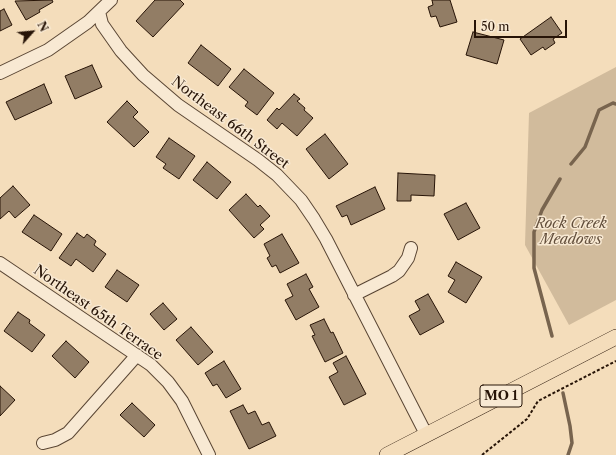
<!DOCTYPE html>
<style>
body{margin:0}
#map{position:relative;width:616px;height:455px;overflow:hidden;background:#f4ddbb;font-family:"Libre Caslon Text",serif}
canvas{display:block}
.north{position:absolute;left:12px;top:12px;width:40px;height:40px;-webkit-text-stroke:3px #f8e9d3;paint-order:stroke;rotate:63deg;font-size:11px;font-weight:700;line-height:16px;text-align:center;color:#271407}
.north::after{content:'';display:block;margin:auto;width:14px;height:18px;background:#271407;clip-path:polygon(50% 0,100% 100%,50% 72%,0 100%)}
.scale{position:absolute;left:474px;top:20px;width:93px;height:18px;box-sizing:border-box;border:2px solid #271407;border-top:0;padding-left:5px;font-size:12px;line-height:14px;white-space:nowrap;color:#271407;-webkit-text-stroke:3px #f8e9d3;paint-order:stroke}
</style>
<div id="map">
<canvas width="616" height="455"></canvas>
<div class="north">N</div>
<div class="scale">50 m</div>
</div>
<script>
const context = document.querySelector('canvas').getContext('2d');
context.lineJoin = 'round';
function paint(path, color) { context.fillStyle = color; context.fill(path, 'evenodd'); }
const toPath = rows => new Path2D(rows.map(r => 'M' + r).join(''));
function trace(path, color, width, dash) { context.strokeStyle = color; context.lineWidth = width; context.lineCap = dash ? 'butt' : 'round'; context.setLineDash(dash || []); context.stroke(path); }
function write(font, color, halo, rows, align = 'center') {
  context.font = font + ' "Libre Caslon Text",serif'; context.lineWidth = 3; context.setLineDash([]); context.textBaseline = 'middle'; context.strokeStyle = halo; context.fillStyle = color; for (const [text, x, y, turn = 0] of rows) {
    context.save(); context.translate(x, y); context.rotate((+turn || 0) * Math.PI / 180); context.textAlign = isNaN(turn) ? turn : align; if (halo) context.strokeText(text, 0, 0); context.fillText(text, 0, 0); context.restore();
  }
}
paint(toPath([
 [616,67,616,300,569,325,525,245,529,113]
]), '#d1bb9c');
trace(toPath([
 [571,164,585,147,599,110,613,103,616,104],
 [552,336,534,268,534,232,542,210,560,179],
 [563,393,570,426,572,443,568,455]
]), '#78644e', 3.5);
const building = toPath([
 [52,0,53,2,39,10,40,12,26,20,15,1,52,0],
 [155,0,180,0,184,4,153,37,136,21,155,0],
 [432,0,450,0,457,22,440,27,436,16,431,17,428,7,433,5,432,0],
 [4,9,12,25,0,31,0,11,4,9],
 [551,17,562,33,553,39,555,43,545,50,543,47,531,55,520,39,551,17],
 [473,32,504,40,497,64,466,55,473,32],
 [201,45,231,69,218,86,188,63,201,45],
 [92,65,102,87,75,99,65,76,92,65],
 [244,69,274,93,257,115,245,106,248,102,229,87,244,69],
 [44,84,52,103,15,120,6,102,44,84],
 [294,94,300,99,297,101,305,108,304,110,313,118,297,136,282,123,277,129,267,120,277,108,279,110,294,94],
 [127,101,138,112,133,117,149,132,134,147,107,122,127,101],
 [325,134,348,164,329,179,306,149,325,134],
 [169,138,195,156,179,179,163,168,166,164,156,157,169,138],
 [207,162,231,182,217,199,193,180,207,162],
 [398,173,435,175,434,196,411,195,411,201,397,201,398,173],
 [13,186,30,205,15,218,9,211,0,219,0,198,13,186],
 [375,187,385,209,351,225,347,215,342,217,336,206,375,187],
 [246,194,258,207,260,205,270,216,260,225,264,229,254,238,229,210,246,194],
 [466,203,480,228,458,240,444,214,466,203],
 [34,215,62,234,51,251,22,232,34,215],
 [77,233,84,238,87,234,96,241,94,245,106,254,93,272,76,259,71,266,59,258,77,233],
 [282,234,299,263,280,273,276,265,272,267,267,258,270,256,264,244,282,234],
 [456,262,482,277,466,303,448,292,455,280,448,276,456,262],
 [117,270,139,285,127,302,105,287,117,270],
 [306,274,313,287,309,289,319,307,296,320,285,300,293,296,287,284,306,274],
 [428,294,444,322,420,335,409,316,420,310,415,301,428,294],
 [163,303,177,319,164,330,150,314,163,303],
 [18,312,30,320,29,323,45,335,32,352,4,331,18,312],
 [324,319,331,333,333,332,343,353,325,362,312,336,315,335,310,325,324,319],
 [191,327,213,352,198,365,176,340,191,327],
 [66,341,89,362,75,378,52,356,66,341],
 [346,356,366,394,344,405,329,377,338,372,333,363,346,356],
 [224,361,241,389,226,398,217,384,213,386,205,373,224,361],
 [0,386,15,400,0,416,0,386],
 [132,403,155,425,144,437,120,415,132,403],
 [243,405,248,414,255,411,262,425,269,422,276,436,249,449,230,411,243,405]
]);
paint(building, '#927d65');
trace(building, '#271407', 1);
const minor = toPath([
 [99,12,102,24,121,51,143,75,178,105,258,160,277,175,301,200,314,219,326,239,426,434],
 [0,73,48,50,88,22,111,0],
 [0,263,151,365,168,382,182,401,209,455],
 [354,295,392,276,399,271,408,258,411,248],
 [43,443,55,440,68,433,137,355]
]);
const major = toPath([
 [387,455,616,337]
]);
trace(minor, '#5a4634', 14);
trace(major, '#271407', 16);
trace(toPath([
 [482,455,527,419,538,401,616,361]
]), '#271407', 2, [3, 2]);
trace(minor, '#f8e9d3', 12);
trace(major, '#f4ddbb', 15);
for (const [x, y, w] of [
 [501,396,42]
]) { const box = new Path2D(); box.roundRect(x - w / 2, y - 11, w, 22, 3); context.fillStyle = '#f8e9d3'; context.fill(box); trace(box, '#271407', 1); }
write('bold 13px', '#271407', null, [
 ["MO 1",501,396]
]);
write('14px', '#271407', '#f8e9d3', [
 ["Northeast 66th Street",230,123,37],
 ["Northeast 65th Terrace",98,313,35]
]);
write('italic 14px', '#624e3b', '#f8e9d3', [
 ["Rock Creek",571,224],
 ["Meadows",571,240]
]);
</script>
